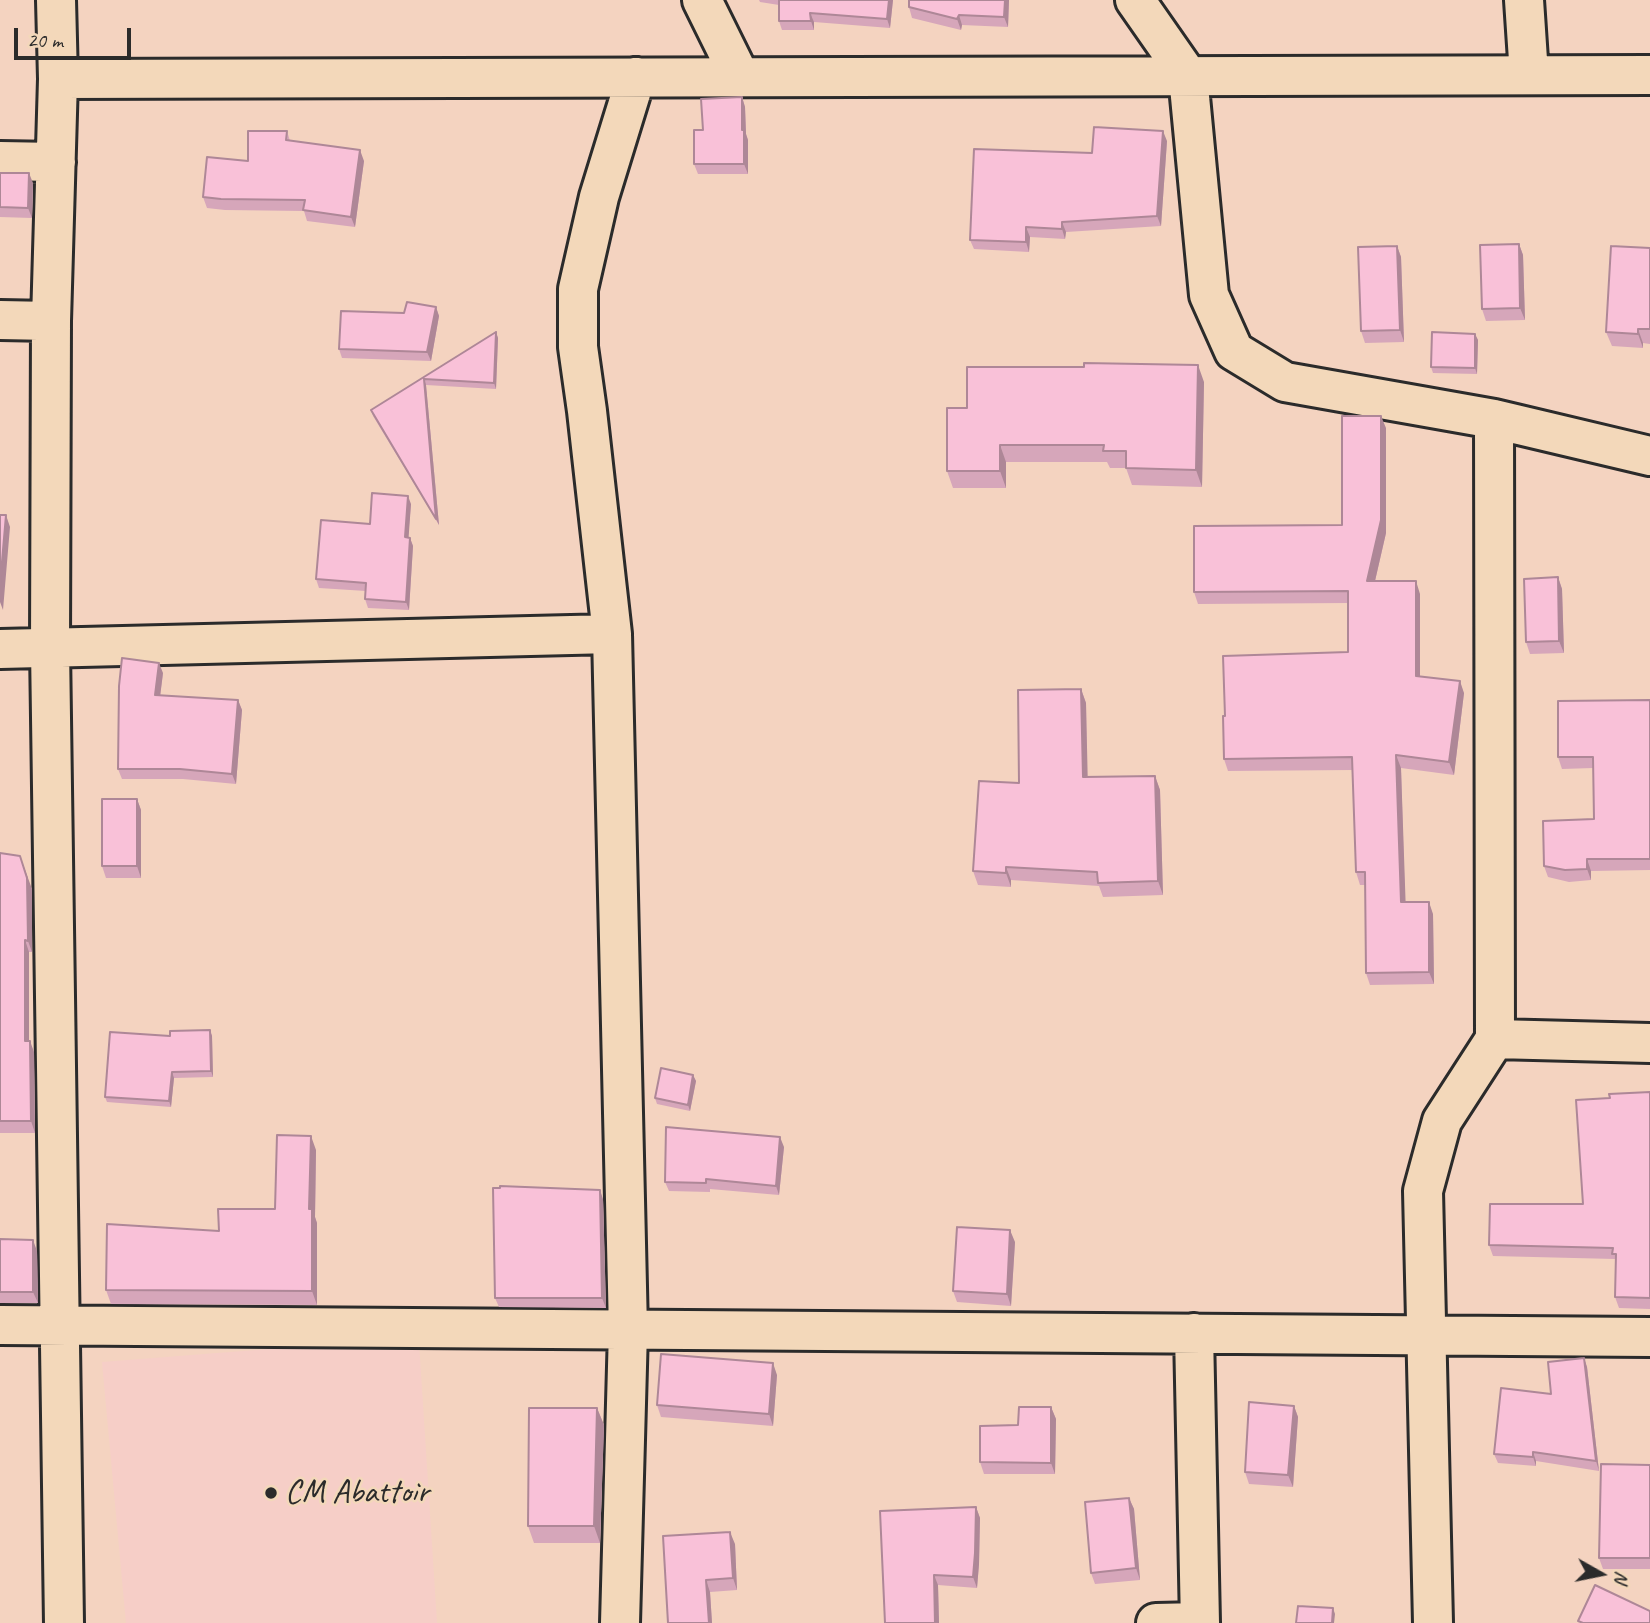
<!DOCTYPE html>
<style>
body{margin:0}
#map{position:relative;width:1650px;height:1623px;overflow:hidden;background:#f4d3c0;font-family:Caveat,sans-serif}
canvas{display:block}
.north{position:absolute;left:1566px;top:1539px;width:70px;height:70px;-webkit-text-stroke:5px #f3d8ba;paint-order:stroke;rotate:99deg;font-size:19px;font-weight:700;line-height:28px;text-align:center;color:#2b2b2b}
.north::after{content:'';display:block;margin:auto;width:24px;height:32px;background:#2b2b2b;clip-path:polygon(50% 0,100% 100%,50% 72%,0 100%)}
.scale{position:absolute;left:14px;top:28px;width:117px;height:32px;box-sizing:border-box;border:4px solid #2b2b2b;border-top:0;padding-left:9px;font-size:21px;line-height:24px;white-space:nowrap;color:#2b2b2b;-webkit-text-stroke:5px #f3d8ba;paint-order:stroke}
</style>
<div id="map">
<canvas width="1650" height="1623"></canvas>
<div class="north">N</div>
<div class="scale">20 m</div>
</div>
<script>
const context = document.querySelector('canvas').getContext('2d');
context.lineJoin = 'round';
function paint(path, color) { context.fillStyle = color; context.fill(path, 'evenodd'); }
const toPath = rows => new Path2D(rows.map(r => 'M' + r).join(''));
function trace(path, color, width, dash) { context.strokeStyle = color; context.lineWidth = width; context.lineCap = dash ? 'butt' : 'round'; context.setLineDash(dash || []); context.stroke(path); }
function write(font, color, halo, rows, align = 'center') {
  context.font = font + ' Caveat,sans-serif'; context.lineWidth = 5; context.setLineDash([]); context.textBaseline = 'middle'; context.strokeStyle = halo; context.fillStyle = color; for (const [text, x, y, turn = 0] of rows) {
    context.save(); context.translate(x, y); context.rotate((+turn || 0) * Math.PI / 180); context.textAlign = isNaN(turn) ? turn : align; if (halo) context.strokeText(text, 0, 0); context.fillText(text, 0, 0); context.restore();
  }
}
paint(toPath([
 [419,1343,437,1623,126,1623,102,1362,333,1344]
]), '#f6cec7');
const street = toPath([
 [56,0,58,79,51,321,50,648,64,1623],
 [702,0,740,77],
 [1135,0,1188,76,1209,295,1234,351,1285,382,1494,419,1650,456],
 [1524,0,1529,75],
 [58,79,1650,75],
 [0,161,56,162],
 [0,320,51,321],
 [0,649,612,634],
 [1495,1039,1650,1043],
 [0,1325,1650,1337],
 [1194,1333,1200,1623],
 [620,1623,628,1330,612,634,587,411,578,347,578,289,599,197,636,77],
 [1156,1623,1200,1622],
 [1433,1623,1423,1191,1442,1121,1495,1039,1494,419]
]);
trace(street, '#2b2b2b', 44);
trace(street, '#f3d8ba', 38);
paint(toPath([
 [759,0,893,0,890,28,814,22,814,30,782,30,779,21,779,5,760,2],
 [1009,0,1008,27,962,25,961,30,912,18,909,7],
 [742,97,745,107,746,134,748,140,748,174,698,174,694,164,703,130],
 [287,131,290,141,364,161,355,227,307,221,304,211,225,210,207,208,203,197],
 [1167,141,1161,226,1066,232,1065,239,1030,237,1029,252,974,249,970,240,1092,153],
 [0,173,33,183,32,218,0,217],
 [1519,244,1523,255,1525,320,1486,321,1482,309],
 [1397,246,1401,257,1404,342,1365,343,1361,331],
 [1650,248,1650,344,1643,343,1643,348,1612,346,1606,332],
 [436,307,439,316,431,361,342,358,339,349],
 [496,332,498,338,496,389,426,385,439,525,373,416,371,410],
 [1475,334,1478,340,1477,374,1433,373,1431,367],
 [1204,382,1202,487,1132,485,1126,468,1110,468,1107,462,1006,462,1006,488,953,488,947,471,967,408],
 [1386,428,1386,533,1375,581,1420,594,1420,677,1464,693,1454,775,1401,768,1405,902,1433,914,1434,984,1370,985,1366,973,1365,885,1360,885,1356,872,1353,770,1228,771,1224,759,1225,716,1348,652,1348,603,1198,604,1194,592,1342,525],
 [411,504,408,538,410,538,413,546,409,610,368,608,365,599,366,591,319,588,316,579,370,524],
 [1558,577,1562,589,1564,653,1530,654,1526,642],
 [163,673,160,696,238,700,242,710,236,784,183,779,122,779,118,769],
 [1081,689,1086,703,1087,777,1155,776,1160,790,1163,895,1103,897,1099,886,1011,880,1011,887,978,885,973,871,1019,783],
 [1650,700,1650,870,1591,871,1591,880,1569,882,1548,877,1544,866,1594,819,1593,768,1562,769,1558,757],
 [137,799,141,810,141,878,106,878,102,866],
 [0,853,32,889,32,952,29,952,29,1041,34,1052,35,1133,0,1133],
 [210,1030,212,1036,213,1077,174,1078,171,1107,107,1102,105,1097,170,1036],
 [693,1075,696,1081,690,1111,657,1104,655,1098],
 [1650,1092,1650,1309,1619,1308,1615,1297,1616,1264,1615,1259,1493,1256,1489,1245,1583,1204,1610,1098],
 [784,1147,779,1195,710,1189,710,1192,669,1191,665,1182],
 [316,1150,315,1217,317,1223,317,1305,111,1304,106,1290,219,1231,275,1209],
 [603,1199,606,1308,499,1307,495,1298],
 [0,1239,37,1251,38,1303,0,1303],
 [1015,1242,1011,1306,957,1302,953,1291],
 [1584,1358,1587,1367,1599,1471,1536,1461,1536,1466,1498,1463,1494,1454],
 [777,1375,773,1426,661,1417,657,1405],
 [1294,1406,1298,1417,1293,1487,1249,1484,1245,1472],
 [1051,1407,1056,1419,1055,1474,984,1474,980,1462,1018,1425],
 [597,1408,604,1425,600,1543,534,1543,528,1526],
 [1650,1465,1650,1569,1603,1569,1599,1558],
 [1129,1498,1134,1509,1140,1580,1095,1584,1091,1573],
 [976,1507,980,1518,979,1564,977,1588,938,1585,939,1623,885,1623],
 [735,1544,737,1590,710,1592,712,1623,668,1623]
]), '#d6a6ba');
paint(toPath([
 [889,0,893,0,890,28,887,19],
 [1005,0,1009,0,1008,27,1004,17],
 [810,13,814,22,814,30,811,21],
 [959,15,962,25,961,30,957,19],
 [742,97,745,107,746,134,748,140,748,174,744,164],
 [1163,131,1167,141,1161,226,1157,216],
 [360,150,364,161,355,227,351,217],
 [29,173,33,183,32,218,28,208],
 [1062,222,1066,232,1065,239,1062,229],
 [1026,227,1030,237,1029,252,1026,242],
 [1519,244,1523,255,1525,320,1520,308],
 [1397,246,1401,257,1404,342,1400,330],
 [436,307,439,316,431,361,427,352],
 [1638,329,1643,343,1643,348,1638,334],
 [496,332,498,338,496,389,494,383],
 [1475,334,1478,340,1477,374,1475,368],
 [1198,365,1204,382,1202,487,1196,470],
 [424,379,426,385,439,525,436,519],
 [1381,416,1386,428,1386,533,1372,594,1367,581],
 [1000,445,1006,462,1006,488,1000,471],
 [408,496,411,504,408,545,405,537],
 [6,515,10,527,3,610,0,602,0,585],
 [410,538,413,546,409,610,406,602],
 [1558,577,1562,589,1564,653,1559,641],
 [1416,581,1420,594,1420,689,1416,676],
 [159,663,163,673,159,705,155,695],
 [1460,681,1464,693,1454,775,1449,762],
 [1081,689,1086,703,1088,791,1083,777],
 [238,700,242,710,236,784,232,774],
 [1396,755,1401,768,1406,914,1401,902],
 [1155,776,1160,790,1163,895,1158,881],
 [137,799,141,810,141,878,137,866],
 [20,856,32,889,32,952,28,941],
 [1587,859,1591,871,1591,880,1587,869],
 [1006,867,1011,880,1011,887,1006,873],
 [1429,902,1433,914,1434,984,1429,972],
 [25,940,29,952,29,1052,25,1041],
 [210,1030,212,1036,213,1077,211,1071],
 [30,1041,34,1052,35,1133,31,1121],
 [172,1072,174,1078,171,1107,169,1101],
 [693,1075,696,1081,690,1111,688,1105],
 [311,1136,316,1150,315,1217,317,1223,317,1305,312,1291,309,1209],
 [780,1137,784,1147,779,1195,776,1186],
 [600,1190,603,1199,606,1308,602,1298],
 [1010,1230,1015,1242,1011,1306,1007,1294],
 [33,1240,37,1251,38,1303,33,1292],
 [1584,1358,1587,1367,1599,1471,1596,1461],
 [773,1363,777,1375,773,1426,769,1414],
 [1294,1406,1298,1417,1293,1487,1288,1475],
 [1051,1407,1056,1419,1055,1474,1051,1463],
 [597,1408,604,1425,600,1543,594,1526],
 [1533,1452,1536,1461,1536,1466,1533,1457],
 [1129,1498,1134,1509,1140,1580,1136,1568],
 [976,1507,980,1518,979,1564,977,1588,973,1577],
 [730,1532,735,1544,737,1590,733,1578],
 [934,1575,938,1585,939,1623,935,1623],
 [706,1580,710,1592,712,1623,709,1623],
 [1333,1608,1335,1614,1334,1623,1332,1623]
]), '#ae8797');
const building = toPath([
 [779,0,889,0,887,19,810,13,811,21,779,21,779,0],
 [909,0,1005,0,1004,17,959,15,957,19,909,7,909,0],
 [742,97,742,130,744,130,744,164,694,164,694,130,703,130,701,99,742,97],
 [1094,127,1163,131,1157,216,1062,222,1062,229,1026,227,1026,242,970,240,974,149,1092,153,1094,127],
 [248,131,287,131,286,140,360,150,351,217,303,210,305,200,221,199,203,197,207,157,248,161,248,131],
 [0,173,29,173,28,208,0,207,0,173],
 [1519,244,1520,308,1482,309,1480,245,1519,244],
 [1397,246,1400,330,1361,331,1358,247,1397,246],
 [1611,246,1650,248,1650,329,1638,329,1638,334,1606,332,1611,246],
 [407,302,436,307,427,352,339,349,341,311,404,313,407,302],
 [496,332,494,383,424,379,436,519,371,410,496,332],
 [1432,332,1475,334,1475,368,1431,367,1432,332],
 [1084,363,1198,365,1196,470,1126,468,1126,451,1103,451,1104,445,1000,445,1000,471,947,471,947,408,967,408,967,367,1084,367,1084,363],
 [1342,416,1381,416,1381,520,1367,581,1416,581,1416,676,1460,681,1449,762,1396,755,1401,902,1429,902,1429,972,1366,973,1365,872,1356,872,1352,757,1224,759,1223,716,1225,716,1223,656,1348,652,1348,591,1194,592,1194,526,1342,525,1342,416],
 [372,493,408,496,405,537,410,538,406,602,365,599,366,583,316,579,321,520,370,524,372,493],
 [0,515,6,515,0,585,0,515],
 [1558,577,1559,641,1526,642,1524,579,1558,577],
 [122,658,159,663,155,695,238,700,232,774,180,769,118,769,119,686,122,658],
 [1081,689,1083,777,1155,776,1158,881,1098,883,1097,872,1006,867,1006,873,973,871,979,781,1019,783,1018,690,1081,689],
 [1650,700,1650,859,1587,859,1587,869,1565,870,1544,866,1543,821,1594,819,1593,757,1558,757,1558,701,1650,700],
 [102,799,137,799,137,866,102,866,102,799],
 [0,853,20,856,27,878,28,941,25,940,25,1041,30,1041,31,1121,0,1121,0,853],
 [210,1030,211,1071,172,1072,169,1101,105,1097,110,1032,170,1036,170,1031,210,1030],
 [661,1068,693,1075,688,1105,655,1098,661,1068],
 [1650,1092,1650,1298,1615,1297,1616,1254,1612,1254,1613,1248,1489,1245,1490,1204,1583,1204,1576,1100,1610,1098,1609,1094,1650,1092],
 [666,1127,780,1137,776,1186,706,1179,706,1183,665,1182,666,1127],
 [277,1135,311,1136,309,1209,312,1209,312,1291,106,1290,107,1224,219,1231,218,1209,275,1209,277,1135],
 [500,1186,600,1190,602,1298,495,1298,493,1188,500,1188,500,1186],
 [957,1227,1010,1230,1007,1294,953,1291,957,1227],
 [0,1239,33,1240,33,1292,0,1292,0,1239],
 [661,1354,773,1363,769,1414,657,1405,661,1354],
 [1584,1358,1596,1461,1533,1452,1533,1457,1494,1454,1501,1388,1551,1394,1548,1362,1584,1358],
 [1249,1402,1294,1406,1288,1475,1245,1472,1249,1402],
 [1019,1407,1051,1407,1051,1463,980,1462,980,1426,1018,1425,1019,1407],
 [529,1408,597,1408,594,1526,528,1526,529,1408],
 [1601,1464,1650,1465,1650,1558,1599,1558,1601,1464],
 [1129,1498,1136,1568,1091,1573,1085,1502,1129,1498],
 [976,1507,975,1553,973,1577,934,1575,935,1623,885,1623,880,1511,976,1507],
 [730,1532,733,1578,706,1580,709,1623,668,1623,663,1536,730,1532],
 [1595,1585,1650,1611,1650,1623,1583,1623,1578,1621,1595,1585],
 [1298,1606,1333,1608,1332,1623,1296,1623,1298,1606]
]);
paint(building, '#f9c1d8');
trace(building, '#ae8797', 2);
for (const [x, y, r, color] of [
 [271,1493,7,"#2b2b2b"]
]) { const dot = new Path2D(); dot.arc(x, y, r, 0, 2 * Math.PI); context.fillStyle = color; context.fill(dot); trace(dot, '#f3d8ba', 2.5); }
write('33px', '#2b2b2b', '#f3d8ba', [
 ["CM Abattoir",285,1493]
], 'left');
</script>
